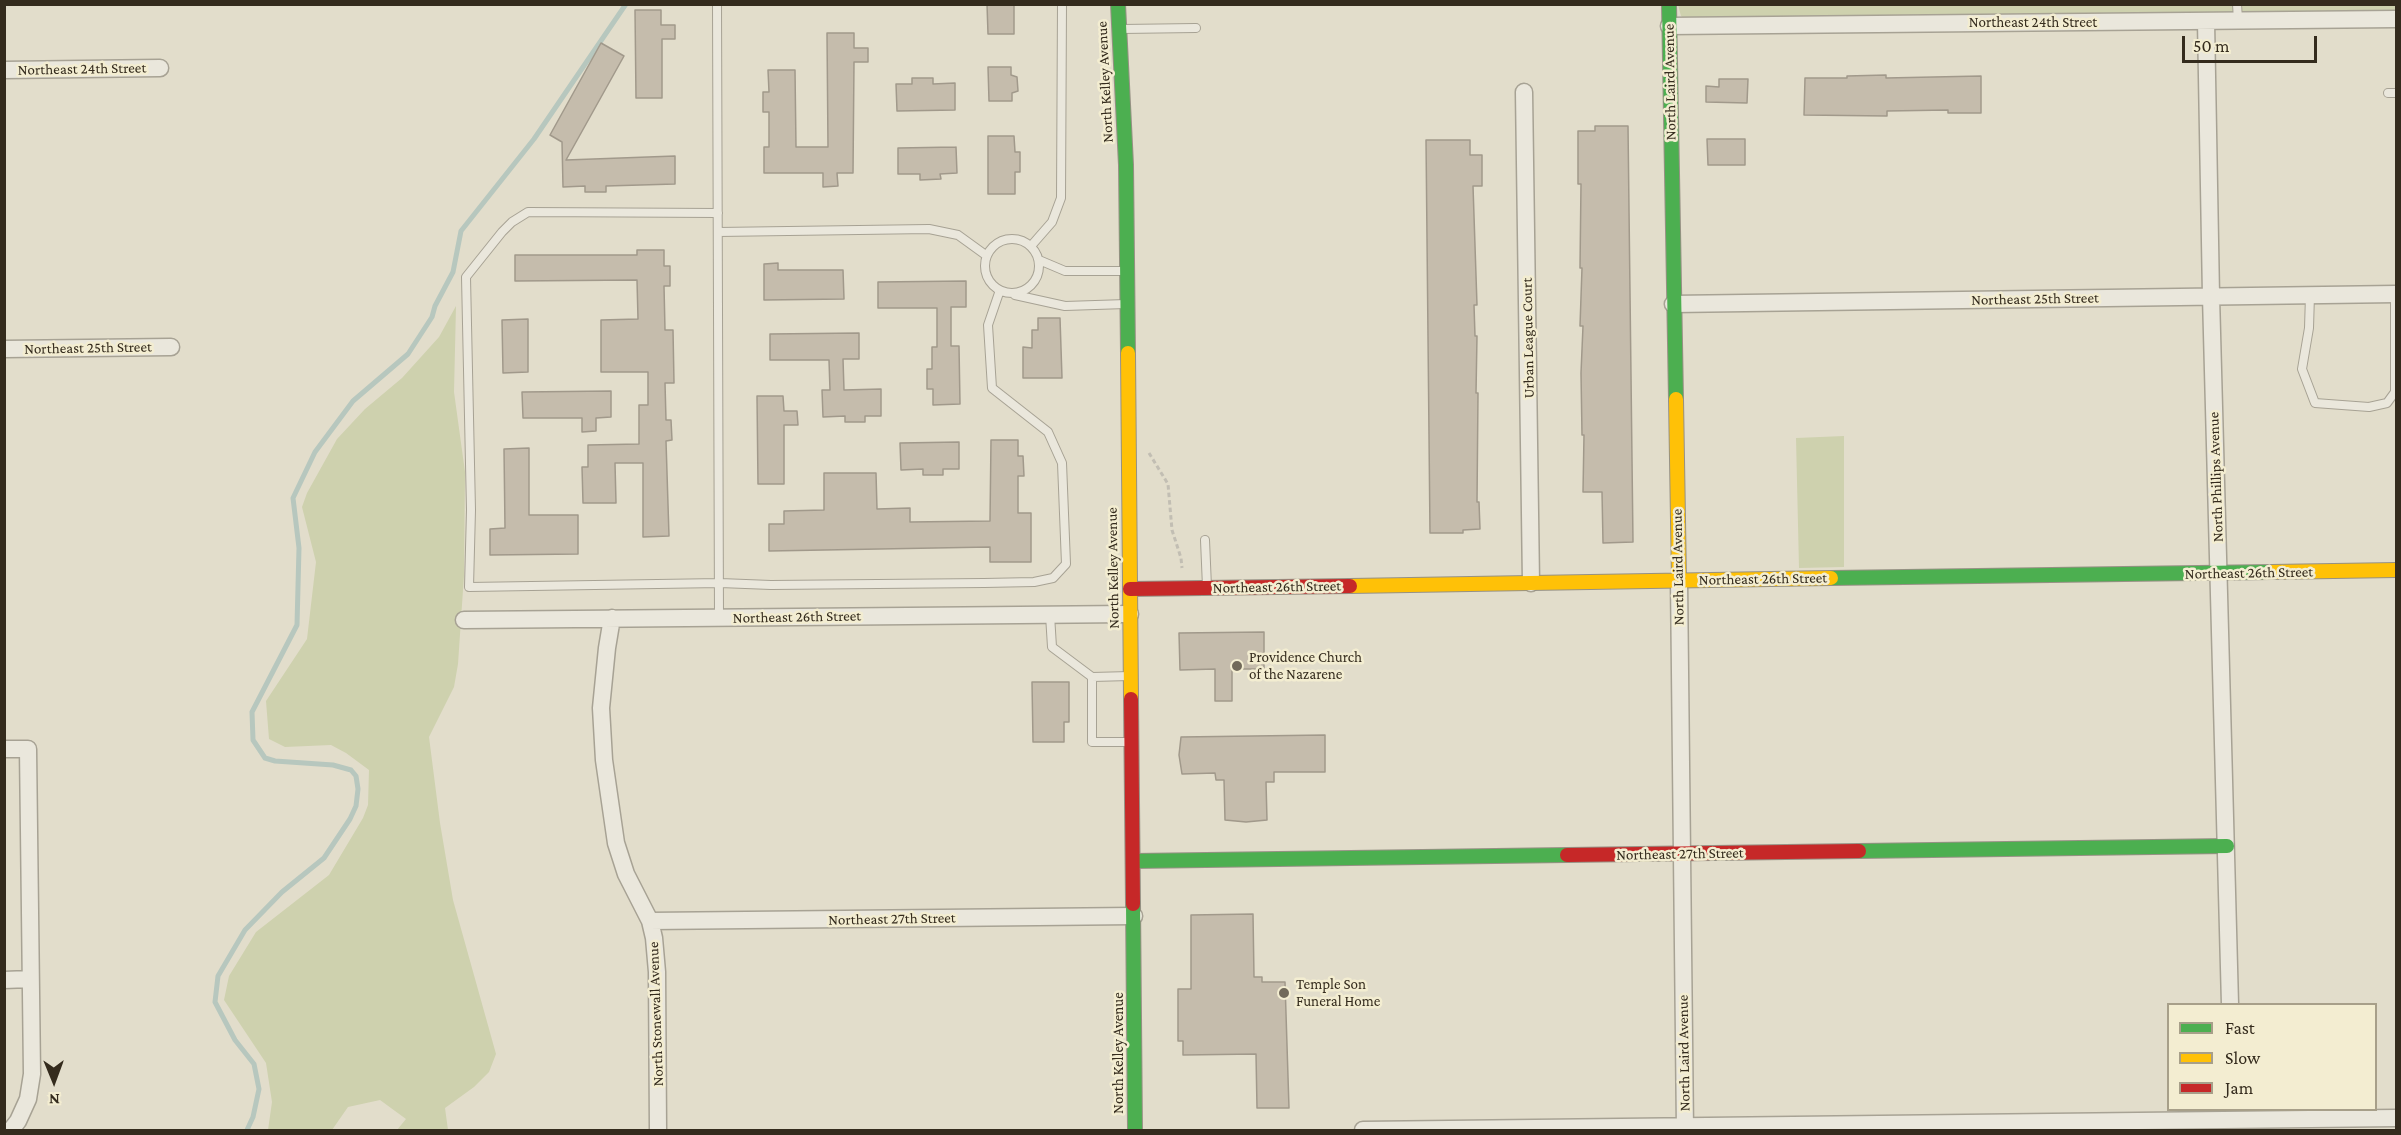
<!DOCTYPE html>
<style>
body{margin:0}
#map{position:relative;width:2401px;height:1135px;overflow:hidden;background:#e2ddcb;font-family:"Crimson Pro",serif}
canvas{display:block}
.frame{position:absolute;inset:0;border:6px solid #342b1d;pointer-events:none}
.legend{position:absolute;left:2167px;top:1003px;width:210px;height:108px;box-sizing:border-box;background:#f3edd1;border:2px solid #a79f89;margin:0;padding:8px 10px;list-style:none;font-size:18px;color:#342b1d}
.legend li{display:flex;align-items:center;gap:12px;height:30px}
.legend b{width:30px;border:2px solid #a79f89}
.north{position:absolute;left:24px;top:1051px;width:60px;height:60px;-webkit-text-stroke:4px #f3edd1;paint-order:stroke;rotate:179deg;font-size:16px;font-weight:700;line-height:24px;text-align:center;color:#342b1d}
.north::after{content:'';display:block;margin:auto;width:21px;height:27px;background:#342b1d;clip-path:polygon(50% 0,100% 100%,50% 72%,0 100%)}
.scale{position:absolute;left:2182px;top:36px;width:135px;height:27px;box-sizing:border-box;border:3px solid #342b1d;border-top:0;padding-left:8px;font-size:18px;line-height:21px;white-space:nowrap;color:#342b1d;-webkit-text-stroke:4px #f3edd1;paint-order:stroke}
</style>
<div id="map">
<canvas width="2401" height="1135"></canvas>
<div class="frame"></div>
<ul class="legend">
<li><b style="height:8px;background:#4caf50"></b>Fast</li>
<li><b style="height:8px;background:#ffc107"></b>Slow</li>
<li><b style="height:8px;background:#c62828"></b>Jam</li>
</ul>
<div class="north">N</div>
<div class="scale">50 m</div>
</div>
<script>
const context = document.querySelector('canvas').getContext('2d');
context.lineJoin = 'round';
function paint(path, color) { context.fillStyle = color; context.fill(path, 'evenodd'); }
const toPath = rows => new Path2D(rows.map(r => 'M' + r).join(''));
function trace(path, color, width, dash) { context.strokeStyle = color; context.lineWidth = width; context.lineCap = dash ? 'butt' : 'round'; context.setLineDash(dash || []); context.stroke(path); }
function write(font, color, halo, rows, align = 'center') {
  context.font = font + ' "Crimson Pro",serif'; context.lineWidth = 5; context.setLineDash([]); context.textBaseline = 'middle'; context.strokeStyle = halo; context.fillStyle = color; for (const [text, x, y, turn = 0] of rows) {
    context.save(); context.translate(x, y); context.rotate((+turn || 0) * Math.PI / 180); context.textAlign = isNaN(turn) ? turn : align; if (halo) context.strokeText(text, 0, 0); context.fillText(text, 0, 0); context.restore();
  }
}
paint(toPath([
 [2396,4,2396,11,1686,20,1681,16,1678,5],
 [456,306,454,392,465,472,464,575,458,664,454,687,429,737,440,823,453,900,496,1054,489,1072,474,1087,445,1108,448,1130,397,1130,406,1119,380,1100,348,1107,332,1130,268,1130,272,1102,266,1063,224,1000,229,976,256,932,329,875,363,818,368,805,369,770,346,753,331,745,285,747,269,739,266,701,307,639,316,562,302,507,307,493,337,439,365,409,402,378,439,337],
 [1844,436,1844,567,1799,568,1796,438]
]), '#ced1ae');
trace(toPath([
 [247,1130,253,1117,259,1089,254,1064,235,1040,215,1002,218,976,245,930,282,892,324,858,350,819,356,806,358,789,356,776,351,770,333,765,275,761,265,758,253,740,252,712,297,625,299,548,293,498,315,452,353,401,408,354,432,317,435,306,453,272,461,231,534,139,626,4]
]), '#b7c7be', 5);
const building = toPath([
 [987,4,1014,4,1014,34,988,34,987,4],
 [635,10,661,10,661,25,675,25,675,39,662,39,662,98,636,98,635,10],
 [827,33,854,33,854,48,868,48,868,62,854,62,853,173,837,173,838,186,823,187,823,173,764,173,764,147,769,147,769,112,763,112,763,92,769,92,768,70,795,70,796,147,828,147,827,33],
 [601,43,624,56,566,160,675,156,675,184,606,186,606,192,585,192,585,186,563,187,562,142,550,135,601,43],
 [988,67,1011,67,1011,75,1017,77,1018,91,1012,93,1012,101,989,101,988,67],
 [1886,75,1886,78,1981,76,1981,113,1948,113,1948,110,1887,111,1887,116,1804,115,1805,78,1847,78,1847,76,1886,75],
 [912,78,933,78,933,84,955,83,955,110,897,111,896,84,912,84,912,78],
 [1719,79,1748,79,1747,103,1706,102,1706,86,1719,87,1719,79],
 [1595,126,1628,126,1633,542,1603,543,1602,492,1583,492,1584,435,1582,435,1581,373,1583,326,1580,326,1582,268,1580,268,1581,184,1578,184,1578,131,1595,131,1595,126],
 [988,136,1014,136,1015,152,1020,152,1020,172,1015,172,1015,194,988,194,988,136],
 [1707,139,1745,139,1745,165,1708,165,1707,139],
 [1426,140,1470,140,1470,155,1482,155,1482,186,1473,186,1477,305,1474,305,1475,336,1477,336,1476,393,1478,393,1477,502,1479,502,1480,529,1463,530,1463,533,1430,533,1426,140],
 [956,147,957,173,940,174,941,179,920,180,920,174,898,174,898,148,956,147],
 [637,250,664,250,664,266,670,266,670,286,664,286,665,330,673,330,674,383,665,383,666,420,671,420,672,440,666,441,669,536,643,537,643,463,615,463,616,503,583,503,582,467,588,467,588,445,639,444,639,405,648,405,648,372,601,372,601,320,638,319,637,280,515,281,515,255,637,255,637,250],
 [778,263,778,270,843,270,844,299,764,300,764,264,778,263],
 [966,281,966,307,951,307,951,346,959,346,960,404,933,405,933,389,927,389,927,369,932,369,932,347,937,347,937,308,878,308,878,282,966,281],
 [1038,318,1060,318,1062,378,1023,378,1023,347,1032,348,1032,330,1038,330,1038,318],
 [528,319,528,372,503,373,502,320,528,319],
 [859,333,859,359,843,359,844,390,881,389,881,416,865,416,865,422,845,422,845,416,823,417,822,390,830,390,829,360,770,360,770,334,859,333],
 [611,391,611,417,596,418,596,431,582,432,582,418,523,418,522,392,611,391],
 [757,396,783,396,784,411,797,411,798,425,784,425,784,484,758,484,757,396],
 [991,440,1018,440,1018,456,1023,456,1024,476,1018,476,1018,513,1031,513,1031,562,990,562,990,547,769,551,769,524,784,524,784,511,824,510,824,473,876,473,877,509,910,508,910,522,990,521,991,440],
 [959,442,959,469,943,469,943,475,923,475,923,469,901,470,900,443,959,442],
 [529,448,529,515,578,515,578,554,490,555,490,529,505,528,504,449,529,448],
 [1264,632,1264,669,1232,669,1232,701,1215,701,1215,669,1180,670,1179,633,1264,632],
 [1032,682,1069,682,1069,722,1064,722,1064,742,1033,742,1032,682],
 [1325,735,1325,772,1274,772,1274,782,1266,782,1267,820,1246,822,1225,820,1224,780,1216,780,1215,773,1182,774,1179,755,1181,737,1325,735],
 [1253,914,1254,977,1262,977,1262,982,1285,982,1289,1108,1257,1108,1256,1054,1183,1055,1183,1041,1178,1041,1178,989,1191,989,1191,915,1253,914]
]);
paint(building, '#c5bcac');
trace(building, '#a1998b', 1.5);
const lane = toPath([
 [717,4,719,618],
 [2237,4,2238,20],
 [1122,29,1196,28],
 [2388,93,2396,93],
 [718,213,528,212,512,222,502,232,466,277,471,510,469,587,720,583,771,585,984,583,1034,582,1053,578,1066,564,1062,463,1048,432,992,388,988,325,1000,290],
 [718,232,929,229,958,235,987,256],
 '985 266a27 27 0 1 1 54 0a27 27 0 1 1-54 0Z',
 [1031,246,1052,222,1061,198,1062,4],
 [1039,260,1065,271,1127,271],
 [1015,295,1065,306,1126,304],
 [2310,295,2309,328,2302,369,2315,403,2369,407,2387,403,2395,392,2395,294],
 [1205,540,1207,587],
 [1050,615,1052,647,1092,677],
 [1129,742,1092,742,1092,677,1130,676]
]);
const street = toPath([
 [2206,21,2211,296,2230,1004],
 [1669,26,2396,19],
 [4,70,160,68],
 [1524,92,1531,583],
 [1673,304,2396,294],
 [4,349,171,347],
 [1679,580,1685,1130],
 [612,618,607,648,601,708,604,760,616,843,626,874,650,921,654,938,657,972,658,1130],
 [464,620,1130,614],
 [4,749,28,749,32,1074,28,1099,18,1121,11,1130],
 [650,921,1134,916],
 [4,980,30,979],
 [1363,1130,2396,1118]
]);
const fast = toPath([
 [1118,4,1126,165,1128,353],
 [1669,4,1676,399],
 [1831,578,2271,572],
 [1859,851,2227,846],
 [1134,861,1567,855],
 [1133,904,1135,1130]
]);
const slow = toPath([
 [1128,353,1131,699],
 [1676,399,1679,580],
 [2271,572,2396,570],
 [1350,586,1831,578]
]);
const jam = toPath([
 [1130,589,1350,586],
 [1131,699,1133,904],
 [1567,855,1859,851]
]);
trace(lane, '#a7a294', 10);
trace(street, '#a7a294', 19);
trace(fast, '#969184', 16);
trace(slow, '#969184', 16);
trace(jam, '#969184', 16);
trace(toPath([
 [1149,453,1168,484,1172,530,1181,558,1182,568]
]), '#c2beb3', 3, [4.5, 3]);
trace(lane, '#eae7dc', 8);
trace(street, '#eae7dc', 16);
trace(fast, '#4caf50', 14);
trace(slow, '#ffc107', 14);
trace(jam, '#c62828', 14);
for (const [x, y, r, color] of [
 [1237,666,6,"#71695a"],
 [1284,993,6,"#71695a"]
]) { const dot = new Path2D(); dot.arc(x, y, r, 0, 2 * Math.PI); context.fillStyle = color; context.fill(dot); trace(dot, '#f3edd1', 2); }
write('15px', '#342b1d', '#f3edd1', [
 ["Northeast 24th Street",2033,22],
 ["Northeast 24th Street",82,69,-1],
 ["North Kelley Avenue",1105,82,-93],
 ["North Laird Avenue",1670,82,-91],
 ["Northeast 25th Street",2035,299,-1],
 ["Urban League Court",1528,338,-91],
 ["Northeast 25th Street",88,348,-1],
 ["North Phillips Avenue",2216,477,-92],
 ["North Laird Avenue",1678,567,-91],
 ["North Kelley Avenue",1113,568,-91],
 ["Northeast 26th Street",2249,573,-1],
 ["Northeast 26th Street",1763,579,-1],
 ["Northeast 26th Street",1277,587,-1],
 ["Northeast 26th Street",797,617,-1],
 ["Northeast 27th Street",1680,854,-1],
 ["Northeast 27th Street",892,919,-1],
 ["North Stonewall Avenue",656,1014,-92],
 ["North Kelley Avenue",1118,1053,-90],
 ["North Laird Avenue",1684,1053,-91]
]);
write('15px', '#342b1d', '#f3edd1', [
 ["Providence Church",1249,657],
 ["of the Nazarene",1249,674],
 ["Temple Son",1296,984],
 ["Funeral Home",1296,1001]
], 'left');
</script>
